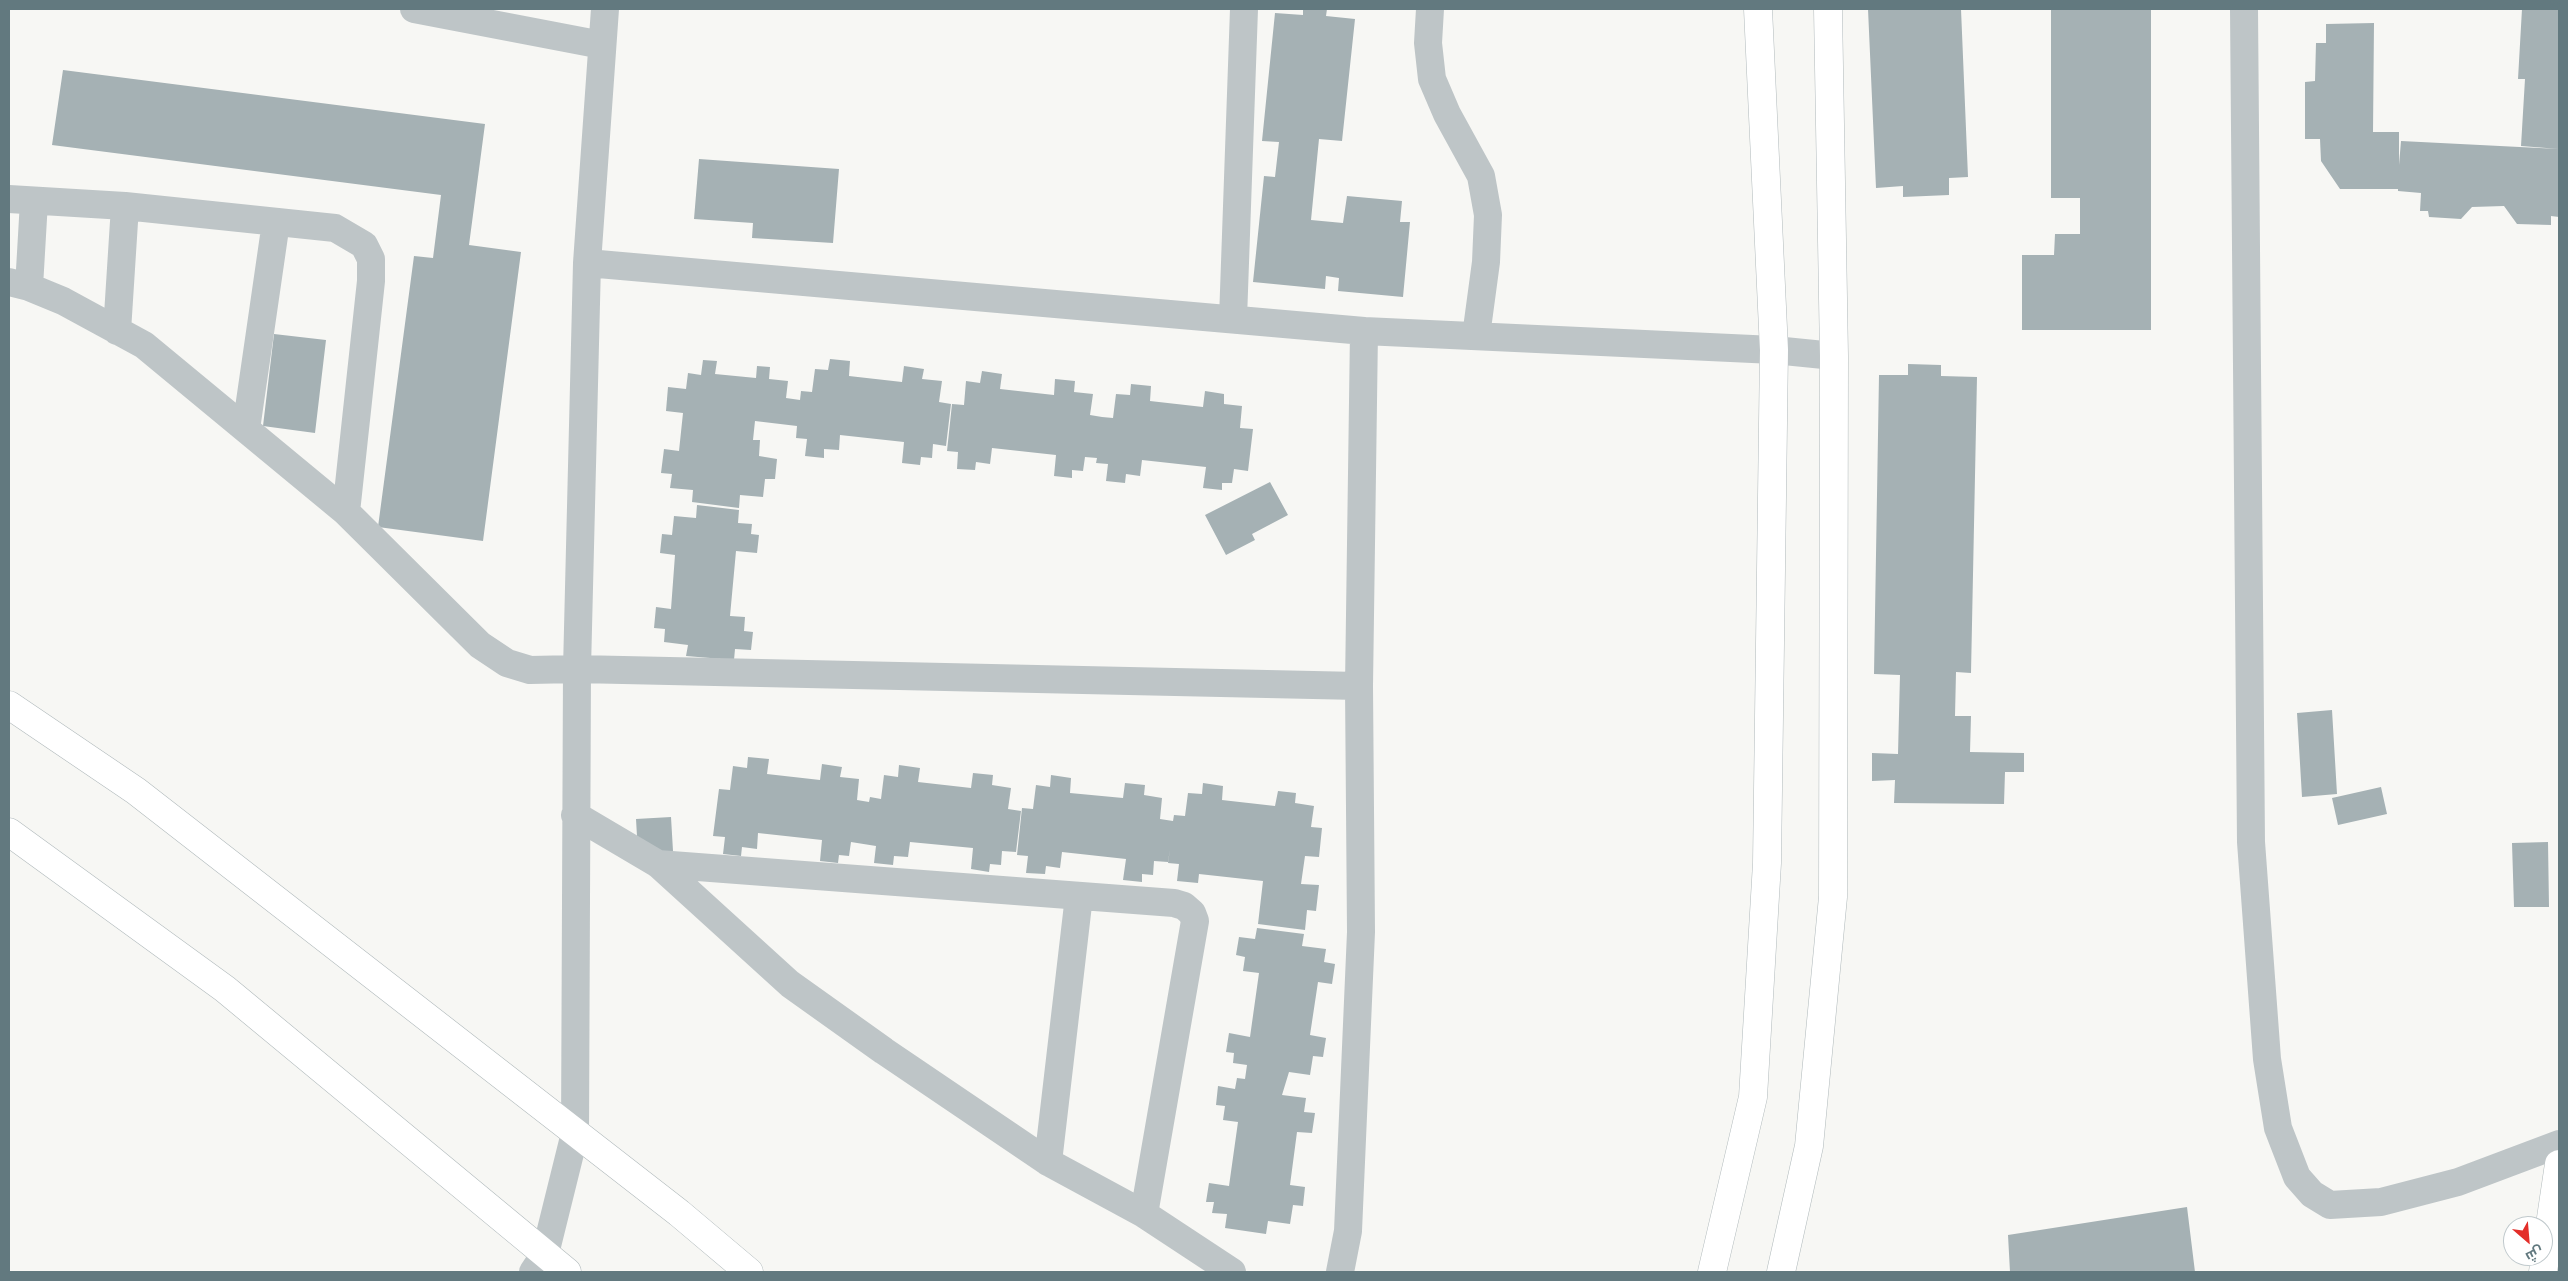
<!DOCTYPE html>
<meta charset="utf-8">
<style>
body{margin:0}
#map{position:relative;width:2568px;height:1281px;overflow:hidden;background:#f7f7f4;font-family:"Sofia Sans Condensed",Cairo,sans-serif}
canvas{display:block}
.frame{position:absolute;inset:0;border:10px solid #62797f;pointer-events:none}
.north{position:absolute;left:2503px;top:1216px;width:50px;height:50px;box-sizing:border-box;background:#fff;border:1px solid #c0c9cc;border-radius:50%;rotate:153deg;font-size:14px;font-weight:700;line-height:20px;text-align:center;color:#62797f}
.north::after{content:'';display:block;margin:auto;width:18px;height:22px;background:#e32e29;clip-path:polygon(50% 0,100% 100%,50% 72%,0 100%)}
</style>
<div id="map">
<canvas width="2568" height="1281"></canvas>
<div class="frame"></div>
<div class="north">ش</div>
</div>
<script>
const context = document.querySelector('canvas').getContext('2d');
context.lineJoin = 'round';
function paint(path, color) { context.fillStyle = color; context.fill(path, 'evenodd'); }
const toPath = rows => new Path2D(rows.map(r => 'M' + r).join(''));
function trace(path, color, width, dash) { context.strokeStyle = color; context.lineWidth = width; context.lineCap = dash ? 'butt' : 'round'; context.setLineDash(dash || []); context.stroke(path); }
paint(toPath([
 [1303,9,1327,9,1326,16,1355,19,1342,141,1319,139,1311,220,1343,223,1347,196,1402,201,1400,222,1410,222,1403,297,1338,291,1339,278,1326,276,1325,289,1253,282,1264,176,1275,177,1279,142,1262,141,1275,13,1303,15],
 [1868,9,1961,9,1968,177,1949,178,1949,195,1903,197,1903,186,1876,188],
 [2051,9,2151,9,2151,330,2022,330,2022,255,2054,255,2055,234,2080,234,2080,198,2051,198],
 [2522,9,2559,9,2559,149,2521,146,2525,79,2518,79],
 [2374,23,2373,132,2399,132,2399,165,2401,141,2559,149,2559,217,2551,216,2551,225,2517,224,2504,206,2472,207,2461,219,2429,217,2428,211,2420,211,2421,193,2398,191,2398,189,2340,189,2321,161,2320,139,2305,139,2305,82,2315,81,2316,43,2326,43,2326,24],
 [63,70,485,124,469,245,521,252,483,541,378,527,414,256,433,258,441,195,52,145],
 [699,159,839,169,833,243,752,238,753,223,694,219],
 [274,334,326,340,315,433,263,426],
 [830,359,850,361,849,376,902,382,904,366,924,369,922,379,942,381,939,402,951,404,946,446,933,444,932,458,921,457,920,465,902,463,904,442,840,435,839,450,824,449,824,458,805,456,807,439,796,438,797,426,755,421,753,440,760,440,759,456,777,459,775,479,765,479,763,497,740,495,739,508,692,502,693,490,670,488,672,474,661,473,664,449,679,451,683,413,666,411,668,387,686,389,688,373,701,375,703,360,717,361,715,374,756,378,757,366,770,367,769,379,788,381,786,398,800,400,801,391,812,392,815,369,828,370],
 [1908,364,1941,365,1941,376,1977,377,1971,673,1956,672,1955,716,1971,716,1970,752,2024,753,2024,772,2005,772,2004,804,1894,803,1895,780,1872,781,1872,753,1898,754,1900,675,1874,674,1879,375,1908,375],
 [982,371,1002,374,1000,389,1054,395,1055,379,1075,381,1074,392,1093,394,1090,415,1102,417,1113,418,1116,394,1130,395,1131,384,1151,386,1150,401,1203,407,1205,391,1224,394,1224,404,1242,406,1240,428,1253,429,1248,471,1234,469,1232,483,1222,483,1222,490,1203,488,1206,467,1142,460,1140,476,1126,474,1125,483,1106,481,1108,464,1096,463,1097,458,1085,457,1083,471,1072,470,1072,478,1054,476,1056,455,992,448,990,464,976,462,975,470,957,469,958,452,947,451,952,404,964,405,966,381,980,383],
 [1270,482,1288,515,1252,534,1255,540,1226,555,1205,515],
 [697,505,739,510,738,523,752,524,751,534,759,535,757,553,736,551,730,616,745,617,744,631,753,632,751,650,735,649,734,660,686,656,688,645,664,642,665,629,654,628,656,607,671,609,675,555,660,553,662,534,672,535,674,516,696,518],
 [2332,710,2337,794,2302,797,2297,713],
 [748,757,769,759,767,774,820,780,822,764,842,767,840,777,859,779,857,800,869,802,870,797,881,799,884,775,898,777,899,765,920,768,918,782,971,788,973,773,993,775,992,785,1011,788,1008,809,1021,811,1016,852,1002,851,1001,865,990,864,989,872,971,869,973,848,910,842,908,857,894,856,893,865,874,863,876,846,851,842,849,856,839,855,838,863,820,861,822,840,758,833,757,849,742,847,741,856,723,854,725,837,713,836,719,789,730,790,733,766,747,768],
 [1051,775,1071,778,1070,793,1123,798,1125,783,1145,785,1144,795,1162,798,1160,819,1173,821,1174,815,1185,816,1188,793,1202,794,1203,783,1223,786,1222,800,1275,806,1278,791,1296,793,1295,803,1314,806,1311,827,1322,828,1319,857,1305,856,1301,884,1319,885,1316,911,1307,910,1305,930,1258,924,1263,881,1199,874,1198,883,1177,881,1179,864,1168,863,1170,849,1168,862,1154,861,1153,875,1142,874,1142,882,1123,880,1126,859,1062,852,1060,868,1046,866,1045,874,1026,873,1028,856,1017,855,1022,808,1033,809,1036,785,1050,787],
 [2381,787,2387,814,2338,825,2332,798],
 [671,817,673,851,638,854,636,819],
 [2548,842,2549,907,2514,907,2512,843],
 [1257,928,1304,934,1302,946,1326,949,1324,962,1335,964,1332,984,1318,982,1310,1035,1326,1038,1323,1057,1313,1056,1310,1075,1289,1072,1282,1095,1306,1098,1304,1112,1315,1113,1312,1133,1297,1132,1290,1185,1305,1187,1303,1206,1293,1205,1290,1224,1268,1221,1266,1234,1225,1228,1227,1214,1212,1213,1214,1202,1206,1202,1209,1183,1229,1186,1238,1122,1223,1120,1225,1106,1216,1105,1218,1086,1235,1089,1237,1078,1245,1079,1247,1065,1233,1063,1234,1053,1226,1052,1229,1033,1250,1037,1259,973,1243,971,1245,957,1236,955,1239,937,1255,939],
 [2187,1207,2195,1272,2010,1272,2008,1235]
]), '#a5b1b4');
const secondary = toPath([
 [9,705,136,791,679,1213,749,1272],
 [9,832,225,989,567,1272],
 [1712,1272,1753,1097,1767,863,1774,350,1758,9],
 [1781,1272,1809,1146,1833,897,1834,356,1828,9],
 [2543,1272,2559,1164]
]);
trace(secondary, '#b0b9bb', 29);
trace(toPath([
 [414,9,602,45],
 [1430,9,1428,43,1432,79,1447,114,1481,176,1488,215,1486,262,1476,336],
 [2244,9,2251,842,2267,1059,2278,1128,2297,1177,2312,1194,2330,1205,2381,1202,2458,1182,2559,1144],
 [9,199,125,206,335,228,364,245,371,259,371,281,346,512],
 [587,263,605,9],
 [9,282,29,287,63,301,144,345,346,512,480,645,507,663,530,670,577,669,587,263,1364,331,1359,686,1361,932,1348,1231,1340,1272],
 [29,287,34,201],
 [1233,319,1244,9],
 [117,331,125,206],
 [1364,331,1774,350,1834,356],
 [246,429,276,222],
 [575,815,658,864,790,984,884,1051,1048,1162,1144,1214,1232,1272],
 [658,864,1174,903,1184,906,1192,913,1195,921,1144,1214],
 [1048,1162,1079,896],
 [533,1272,545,1254,575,1133,577,669,1359,686]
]), '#bec5c7', 28);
trace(secondary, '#fff', 28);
</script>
